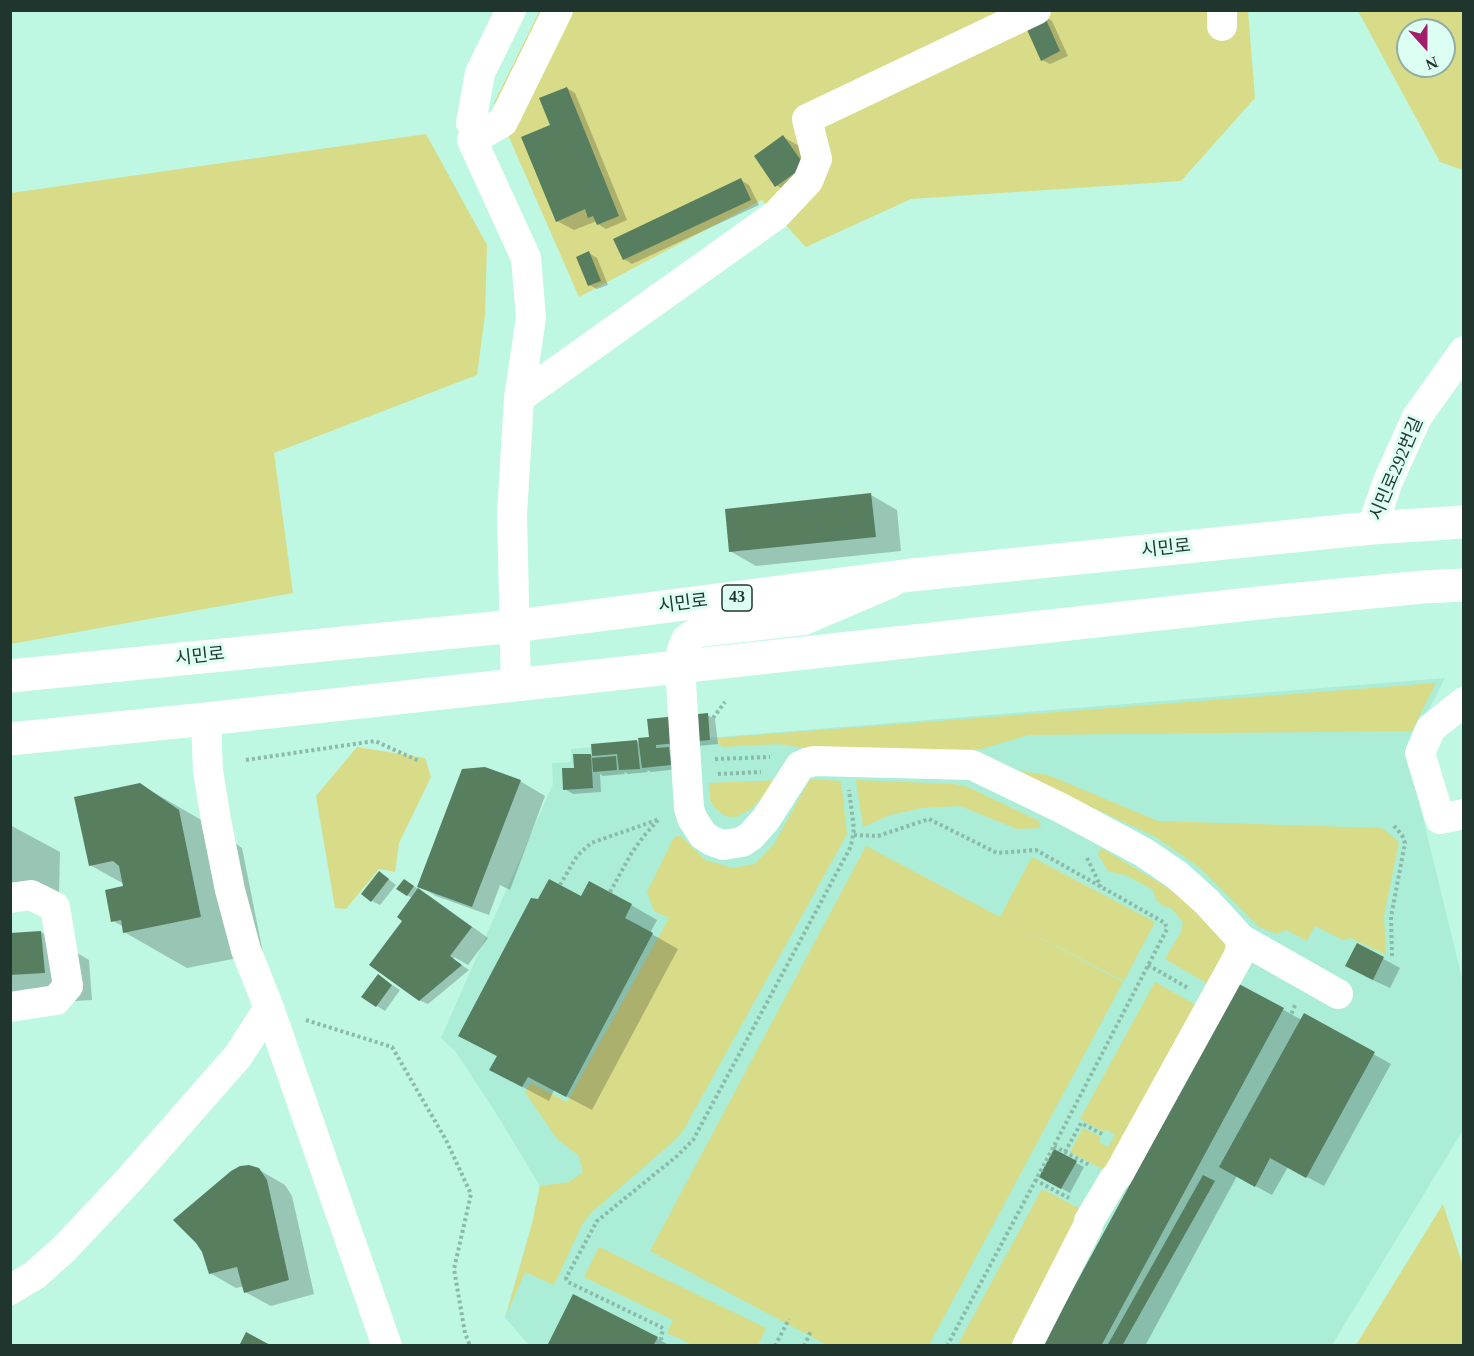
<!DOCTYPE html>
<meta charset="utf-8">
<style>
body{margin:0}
#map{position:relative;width:1474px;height:1356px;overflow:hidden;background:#bef7e2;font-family:"Times New Roman",serif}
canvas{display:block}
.frame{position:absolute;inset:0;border:12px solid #1f352d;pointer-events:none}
.north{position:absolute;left:1396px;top:18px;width:60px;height:60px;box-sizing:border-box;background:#ddfef2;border:2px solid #91aea3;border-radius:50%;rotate:159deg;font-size:16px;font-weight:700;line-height:24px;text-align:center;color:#1f352d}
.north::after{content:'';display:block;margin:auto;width:21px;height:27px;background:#a21e6c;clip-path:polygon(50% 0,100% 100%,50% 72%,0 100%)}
</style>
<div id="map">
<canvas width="1474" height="1356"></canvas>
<div class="frame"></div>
<div class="north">N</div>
</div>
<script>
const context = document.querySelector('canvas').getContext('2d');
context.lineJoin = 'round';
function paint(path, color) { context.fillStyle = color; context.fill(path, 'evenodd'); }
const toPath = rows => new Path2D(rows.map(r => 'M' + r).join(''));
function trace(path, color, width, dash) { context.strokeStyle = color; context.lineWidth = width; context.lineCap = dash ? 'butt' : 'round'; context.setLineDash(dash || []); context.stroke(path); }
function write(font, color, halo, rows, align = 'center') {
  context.font = font + ' "Times New Roman","Noto Sans KR",serif'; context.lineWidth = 6; context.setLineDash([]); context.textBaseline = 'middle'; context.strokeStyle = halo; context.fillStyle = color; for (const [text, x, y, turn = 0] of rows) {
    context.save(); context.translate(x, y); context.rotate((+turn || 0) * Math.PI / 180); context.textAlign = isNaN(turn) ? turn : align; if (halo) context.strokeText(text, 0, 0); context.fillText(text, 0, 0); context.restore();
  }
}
paint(toPath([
 [1445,678,1407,752,1463,983,1463,1130,1332,1345,529,1345,505,1318,532,1224,540,1186,499,1118,456,1052,441,1038,553,784,552,763,571,762,571,749]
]), '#abedd6');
paint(toPath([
 [540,10,1248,11,1255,98,1181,181,911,199,806,247,762,200,579,297,494,103],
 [1358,11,1463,11,1463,170,1440,162],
 [1408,30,1444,30,1444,66,1408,66],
 [426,134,487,245,485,315,477,375,274,453,293,593,11,644,11,193],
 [1436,683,1412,731,1029,735,981,749,811,749,778,744,723,747,718,743,717,738],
 [357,747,425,758,431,777,399,843,395,872,379,869,346,909,335,908,316,796],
 [1011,770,1048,775,1158,821,1382,828,1399,842,1384,916,1386,955,1351,938,1343,940,1315,926,1307,941,1286,930,1277,934,1259,927,1199,867,1154,836],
 [810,779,841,781,847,834,683,1131,675,1140,591,1213,582,1225,554,1285,525,1272,505,1318,532,1224,540,1186,569,1182,583,1172,579,1156,557,1139,525,1092,531,1083,567,1102,669,918,654,911,647,892,674,837,681,836,705,860,733,868,755,864,774,844],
 [778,780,751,809,736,817,725,816,715,808,710,800,709,783],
 [856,780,954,784,968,787,1039,821,1041,828,1017,829,960,806,923,808,890,815,863,827],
 [866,846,1123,982,929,1345,827,1345,650,1251],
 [1101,848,1165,886,1196,909,1226,945,1229,951,1213,987,1165,959,1181,932,1183,922,1171,908,1163,906,1156,900,1153,890,1128,876,1108,871,1098,854],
 [1032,857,1155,922,1124,981,1000,917],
 [1155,982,1203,1009,1112,1174,1070,1152,1083,1128,1101,1137,1099,1142,1108,1147,1115,1135,1106,1129,1104,1132,1080,1119],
 [1042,1189,1086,1212,1014,1345,957,1346],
 [1443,1204,1463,1266,1463,1345,1356,1345],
 [599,1247,766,1328,758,1345,693,1345,667,1333,673,1320,584,1277]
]), '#d8dc89');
paint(toPath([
 [1044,16,1052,21,1068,56,1050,64,1042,60],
 [567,88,575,93,627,220,606,229,598,224,597,221,574,230,557,221,550,126],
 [783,137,801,147,821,176,793,195,776,185],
 [741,180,749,185,759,205,632,264,624,259],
 [589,253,597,258,608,285,597,289,589,285],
 [871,495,897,510,901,551,756,566,730,551],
 [707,715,715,719,718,744,669,749,677,753,679,769,651,772,647,770,648,772,628,774,624,772,625,774,603,776,600,774,601,792,573,794,565,789,575,769,591,755,594,757,593,746,640,741],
 [520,781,545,796,510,890,500,885,489,915,436,896,419,886],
 [139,784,203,821,242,848,263,953,187,968,124,932,124,927,113,921,125,888,124,884,90,865],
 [10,825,60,852,59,894,10,898],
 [387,878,396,885,380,905,372,901],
 [412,885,435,900,488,938,468,965,454,957,453,959,469,970,428,1004,419,1000,402,923,412,898,407,895],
 [582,898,631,905,657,920,650,933,678,949,592,1110,554,1090,549,1101,517,1084,498,1057,486,1050],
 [41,932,89,960,92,1000,10,1005,10,935],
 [1358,945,1400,968,1390,988,1364,976],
 [386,981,400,990,385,1011,363,997],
 [1240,986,1302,1020,1304,1015,1391,1064,1324,1186,1288,1167,1272,1195,1237,1176,1145,1346,1044,1346],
 [1055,1152,1084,1167,1070,1193,1041,1177],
 [259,1170,285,1185,292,1196,314,1294,271,1306,245,1292,244,1286,236,1288,210,1273],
 [657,1338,670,1346,549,1346]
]), '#0003');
paint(toPath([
 [1044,15,1060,51,1041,61,1024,23],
 [567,87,619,216,597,225,593,216,588,218,585,209,556,222,521,137,550,125,539,98],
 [783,135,805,166,775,187,754,156],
 [741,178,751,200,623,260,613,239],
 [589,251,601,281,588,286,576,257],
 [871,493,876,537,729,552,725,509],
 [708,713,710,740,656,745,656,748,669,747,671,765,642,768,638,738,649,737,647,719],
 [637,740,640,769,619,770,617,754,592,756,591,744],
 [573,754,591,754,593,788,563,790,562,768,574,768],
 [616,756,617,770,593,772,592,758],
 [485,767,521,780,472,907,417,887,462,769],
 [140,783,179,810,201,917,123,933,121,920,111,922,105,890,123,886,119,866,113,861,89,866,74,797],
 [379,871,389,879,371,902,361,894],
 [404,879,414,886,407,896,396,889],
 [549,879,581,896,589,881,632,904,625,918,653,933,566,1097,528,1077,522,1087,489,1070,497,1056,458,1036,531,898,538,899],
 [418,888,472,927,450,956,462,965,419,1001,369,965,402,921,397,917],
 [41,931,45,973,10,975,10,933],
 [1357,943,1384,957,1373,980,1345,966],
 [378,974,392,985,376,1007,361,997],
 [1239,984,1284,1008,1101,1346,1042,1346],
 [1304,1013,1375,1052,1306,1178,1270,1158,1255,1187,1219,1167],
 [1054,1149,1077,1161,1061,1189,1039,1177],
 [249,1165,259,1168,267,1180,289,1280,244,1293,237,1267,209,1274,202,1252,196,1243,173,1220,231,1171,240,1166],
 [1203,1175,1215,1181,1122,1346,1107,1346],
 [573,1294,658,1337,653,1346,547,1346],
 [246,1332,272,1346,239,1346]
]), '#587e60');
trace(toPath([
 [713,718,725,702],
 [715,759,770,757],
 [246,760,375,741,419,761],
 [718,774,761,772],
 [854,835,878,836,929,819,997,853,1036,850,1165,923,1167,929,1054,1146,947,1346],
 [1087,858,1101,887],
 [560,885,577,856,591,843,660,819],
 [610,892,631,854,643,837,658,820],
 [1392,956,1391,917,1405,843,1402,835,1394,826],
 [1148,965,1188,988],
 [306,1020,392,1047,446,1140,471,1194,454,1269,465,1333,470,1346],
 [1054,1146,1089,1165],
 [1218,1151,1290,1017,1296,1003],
 [1065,1152,1081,1123,1102,1134],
 [1035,1180,1069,1198],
 [663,1346,661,1338,663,1329,661,1327,568,1282,566,1278,597,1221,677,1156,693,1140,850,848,852,841,854,829,849,790],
 [775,1346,789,1319],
 [804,1346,811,1331]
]), '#8cbaa9', 4, [3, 3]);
trace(toPath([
 [1222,10,1222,26],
 [471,123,480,73,511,10],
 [519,398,776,215,808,181,817,159,807,119,1036,10],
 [1372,528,1388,481,1417,417,1464,351],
 [891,583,804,620,699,632,691,636,686,640,682,650,680,667,689,808,692,818,703,835,712,841,723,845,742,842,751,836,766,819,800,766,807,763,814,761,972,765,1061,808,1143,852,1177,875,1207,902,1241,939,1338,994],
 [516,685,512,515,519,398,531,318,526,258,472,140,503,122,558,10],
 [1464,702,1431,728,1420,753,1440,819,1464,814],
 [10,898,31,895,55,907,68,986,56,1000,10,1007],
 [269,1008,387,1346],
 [10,1290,35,1275,64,1249,130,1179,238,1056,269,1008,246,950,230,890,216,820,208,771,206,719],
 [1027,1346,1088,1226,1089,1221,1114,1179,1118,1175,1237,959,1240,952,1241,939]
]), '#fff', 30);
trace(toPath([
 [10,676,515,626,911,575,1372,528,1464,522],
 [10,739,206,719,1268,602,1423,587,1464,585]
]), '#fff', 33);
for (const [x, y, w] of [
 [737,598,30]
]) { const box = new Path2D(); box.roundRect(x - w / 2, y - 13, w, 26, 4.5); context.fillStyle = '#ddfef2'; context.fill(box); trace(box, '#1f352d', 1.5); }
write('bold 16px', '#1f352d', null, [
 ["43",737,598]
]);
write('18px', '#1f352d', '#ddfef2', [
 ["시민로292번길",1397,469,-67],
 ["시민로",1166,549,-6],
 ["시민로",683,604,-7],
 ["시민로",200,657,-6]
]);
</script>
